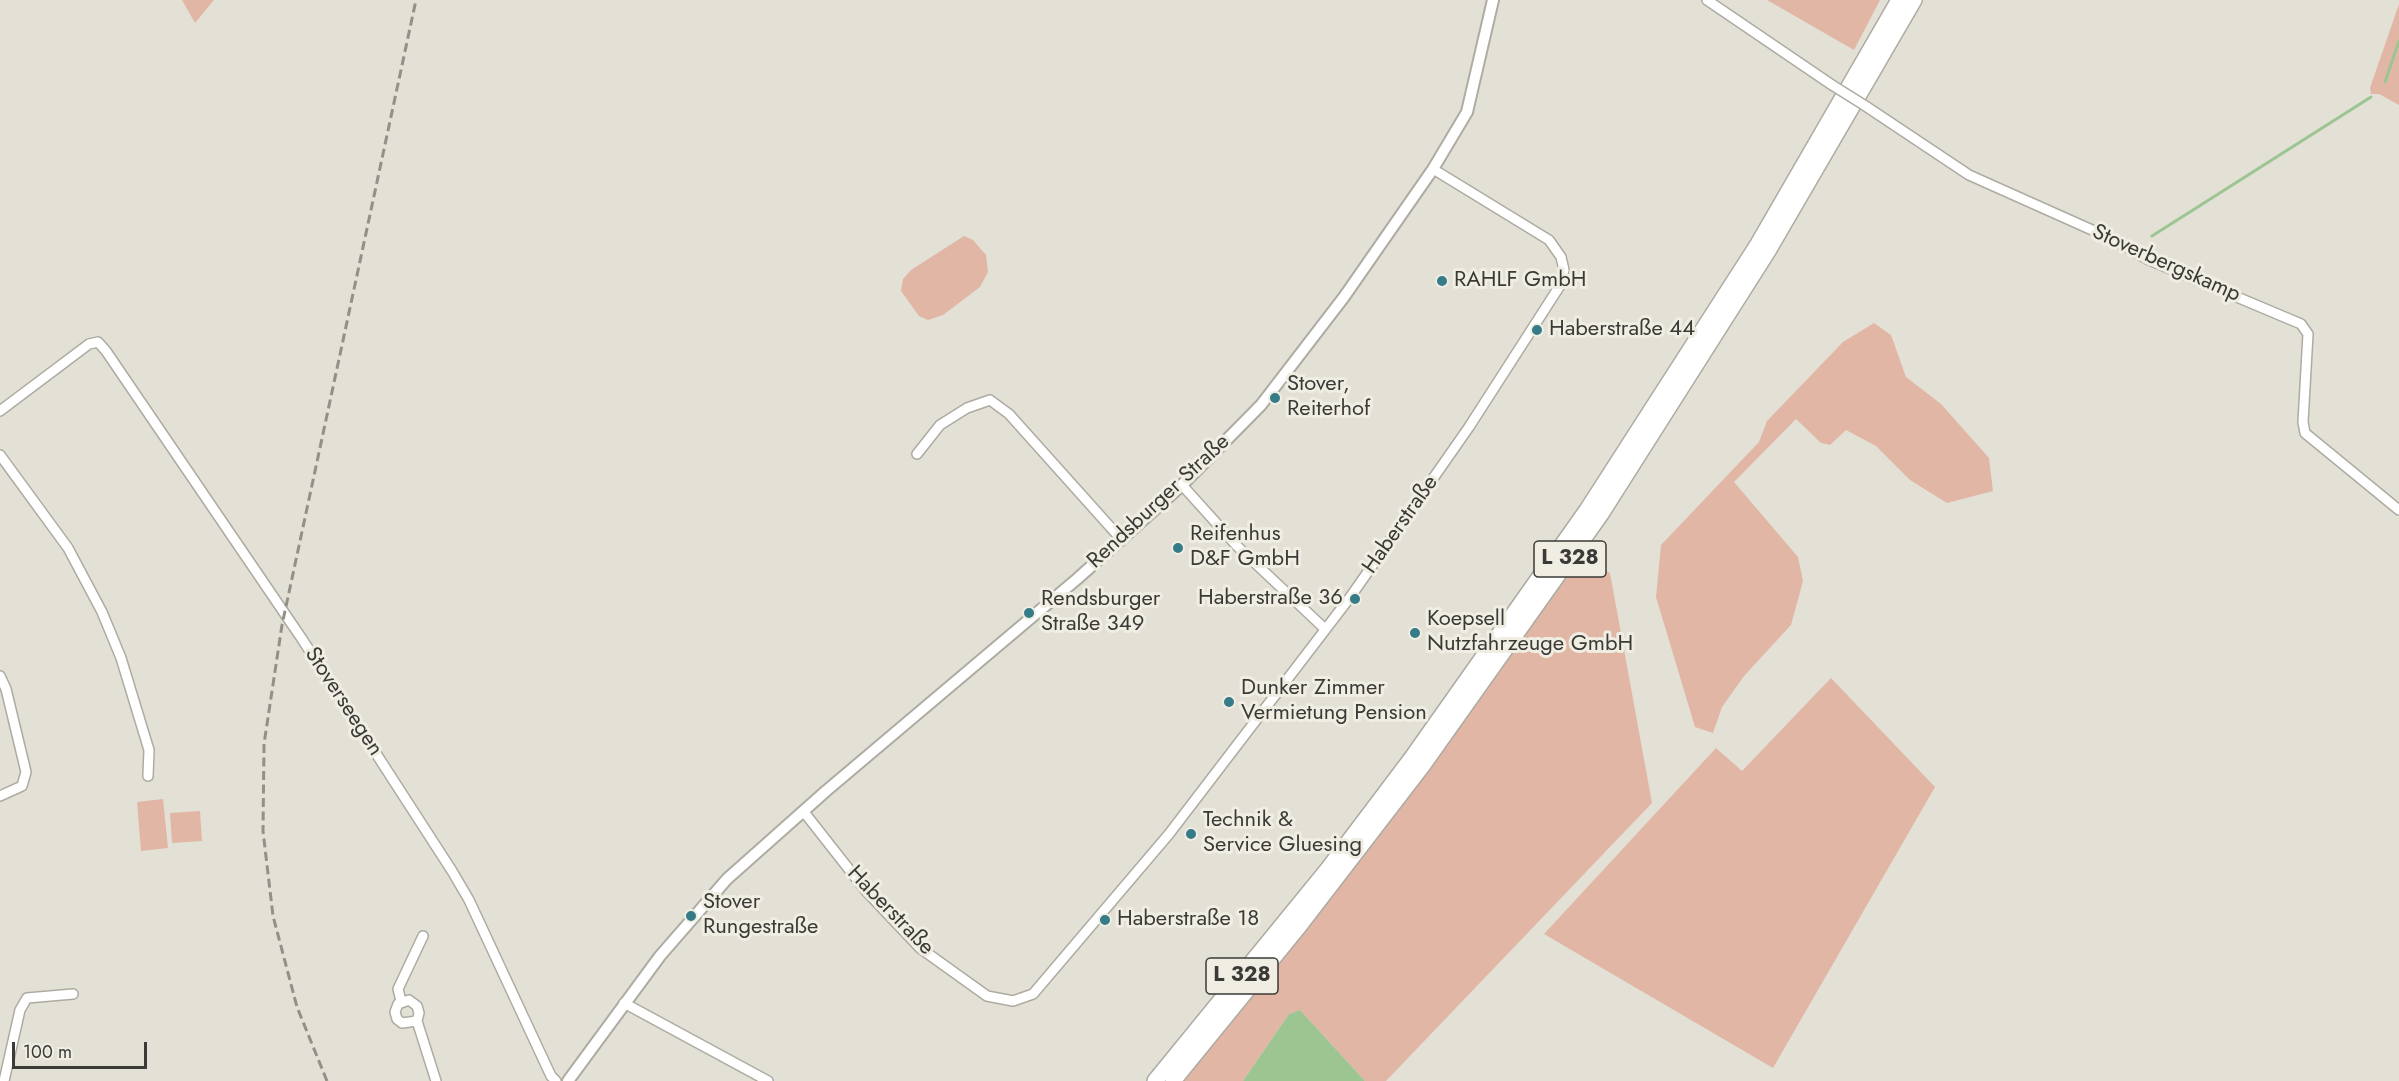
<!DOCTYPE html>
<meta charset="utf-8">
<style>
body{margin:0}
#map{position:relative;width:2399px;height:1081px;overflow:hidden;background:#e3e0d6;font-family:Jost,sans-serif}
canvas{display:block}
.scale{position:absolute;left:12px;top:1042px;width:135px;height:27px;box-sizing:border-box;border:3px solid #3b3a36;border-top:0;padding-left:8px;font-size:18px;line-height:21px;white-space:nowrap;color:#3b3a36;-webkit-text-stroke:4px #f0ede3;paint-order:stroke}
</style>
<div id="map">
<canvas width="2399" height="1081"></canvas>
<div class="scale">100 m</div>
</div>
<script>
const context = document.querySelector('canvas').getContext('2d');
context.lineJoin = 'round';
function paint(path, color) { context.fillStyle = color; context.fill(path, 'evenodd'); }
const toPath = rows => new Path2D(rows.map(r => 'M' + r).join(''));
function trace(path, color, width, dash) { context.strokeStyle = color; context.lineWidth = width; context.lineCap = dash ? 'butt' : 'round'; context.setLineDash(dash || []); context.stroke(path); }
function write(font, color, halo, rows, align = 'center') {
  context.font = font + ' Jost,sans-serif'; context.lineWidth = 6; context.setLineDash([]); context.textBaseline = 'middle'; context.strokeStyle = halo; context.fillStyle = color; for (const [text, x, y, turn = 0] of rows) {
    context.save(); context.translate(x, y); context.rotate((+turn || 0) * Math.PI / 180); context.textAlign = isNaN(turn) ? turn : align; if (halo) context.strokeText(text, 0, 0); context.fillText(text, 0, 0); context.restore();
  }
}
paint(toPath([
 [182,0,214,0,195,23],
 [1767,0,1880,0,1854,50],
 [2399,4,2399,105,2379,94,2371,94,2370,88],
 [964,236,973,240,986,255,988,272,980,287,943,315,928,320,919,316,901,291,903,279,911,270],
 [1874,323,1891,335,1906,377,1941,404,1989,458,1993,491,1947,503,1910,480,1876,446,1846,430,1830,445,1821,443,1796,419,1734,482,1798,557,1803,581,1791,625,1744,676,1722,707,1713,733,1695,727,1656,597,1661,545,1759,442,1767,421,1843,342],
 [1579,557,1610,573,1652,803,1386,1081,1365,1081,1300,1010,1289,1014,1243,1081,1183,1081,1279,963,1389,820,1486,691],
 [1831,678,1935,787,1773,1068,1544,934,1716,748,1742,771],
 [163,799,168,848,141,851,137,802],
 [200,811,202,841,172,843,170,813]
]), '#e1b6a5');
paint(toPath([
 [1300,1010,1365,1081,1243,1081,1289,1014]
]), '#9cc591');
trace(toPath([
 [2385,82,2399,41],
 [2152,236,2371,97]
]), '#9cc591', 3);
const minor = toPath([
 [1707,0,1832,85],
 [1864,105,1969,175,2110,238,2149,260,2301,324,2308,334,2303,422,2305,433,2399,510],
 [0,411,89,344,98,342,106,351,302,639,452,871,469,900,551,1076,556,1081],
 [917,454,940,425,967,408,990,400,1009,414,1121,539],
 [0,455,68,548,102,612,121,658,149,750,148,776],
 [1182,485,1237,546,1325,629],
 [0,676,6,689,26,772,22,786,0,796],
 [804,812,866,891,920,948,987,996,1013,1001,1033,994,1169,834,1351,596,1469,427,1561,284,1564,270,1561,257,1549,240,1433,169],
 [401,1001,398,989,423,936],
 [624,1003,768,1081],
 [417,1021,402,1023,397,1019,395,1012,398,1004,409,1000,417,1006,419,1013,417,1021,436,1081],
 [4,1081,20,1010,27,998,73,994]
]);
const tertiary = toPath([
 [568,1081,660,956,727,879,826,791,1077,579,1182,485,1261,405,1344,297,1433,169,1467,112,1493,0]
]);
const trunk = toPath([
 [1155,1081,1328,869,1411,759,1587,510,1758,244,1899,0],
 [1173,1081,1300,925,1423,765,1601,514,1768,251,1914,0]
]);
trace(minor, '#aeaba2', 12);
trace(tertiary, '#aeaba2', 14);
trace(trunk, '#aeaba2', 18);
trace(minor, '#fff', 9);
trace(tertiary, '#fff', 10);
trace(trunk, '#fff', 15);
trace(toPath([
 [327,1081,297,1007,273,916,263,831,264,744,282,625,416,0]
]), '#929089', 3, [9, 4.5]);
const minorBridge = toPath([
 [1832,85,1864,105]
]);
trace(minorBridge, '#aeaba2', 12, []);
trace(minorBridge, '#fff', 9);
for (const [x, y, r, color] of [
 [1442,281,6,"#357b88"],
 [1537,330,6,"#357b88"],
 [1275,398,6,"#357b88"],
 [1178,548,6,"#357b88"],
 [1355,599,6,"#357b88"],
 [1029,613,6,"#357b88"],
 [1415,633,6,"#357b88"],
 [1229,702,6,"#357b88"],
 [1191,834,6,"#357b88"],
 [691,916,6,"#357b88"],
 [1105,920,6,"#357b88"]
]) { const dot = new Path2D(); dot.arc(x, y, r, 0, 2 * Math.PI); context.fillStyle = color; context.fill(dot); trace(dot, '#f0ede3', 2); }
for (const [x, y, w] of [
 [1570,559,72],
 [1242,976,72]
]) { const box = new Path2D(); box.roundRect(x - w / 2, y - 18, w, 36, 4.5); context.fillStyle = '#f0ede3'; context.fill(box); trace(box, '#3b3a36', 1.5); }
write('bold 21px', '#3b3a36', null, [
 ["L 328",1570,559],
 ["L 328",1242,976]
]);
write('22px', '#3b3a36', '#f0ede3', [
 ["Stoverbergskamp",2166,264,24],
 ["Rendsburger Straße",1159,502,-43],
 ["Haberstraße",1401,525,-55],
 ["Stoverseegen",343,702,57],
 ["Haberstraße",890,911,46]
]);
write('22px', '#3b3a36', '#f0ede3', [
 ["RAHLF GmbH",1454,281],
 ["Haberstraße 44",1549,330],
 ["Stover,",1287,385],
 ["Reiterhof",1287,410],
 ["Reifenhus",1190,535],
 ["D&F GmbH",1190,560],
 ["Haberstraße 36",1343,599,"right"],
 ["Rendsburger",1041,600],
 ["Straße 349",1041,625],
 ["Koepsell",1427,620],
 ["Nutzfahrzeuge GmbH",1427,645],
 ["Dunker Zimmer",1241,689],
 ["Vermietung Pension",1241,714],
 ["Technik &",1203,821],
 ["Service Gluesing",1203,846],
 ["Stover",703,903],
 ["Rungestraße",703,928],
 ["Haberstraße 18",1117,920]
], 'left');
</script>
